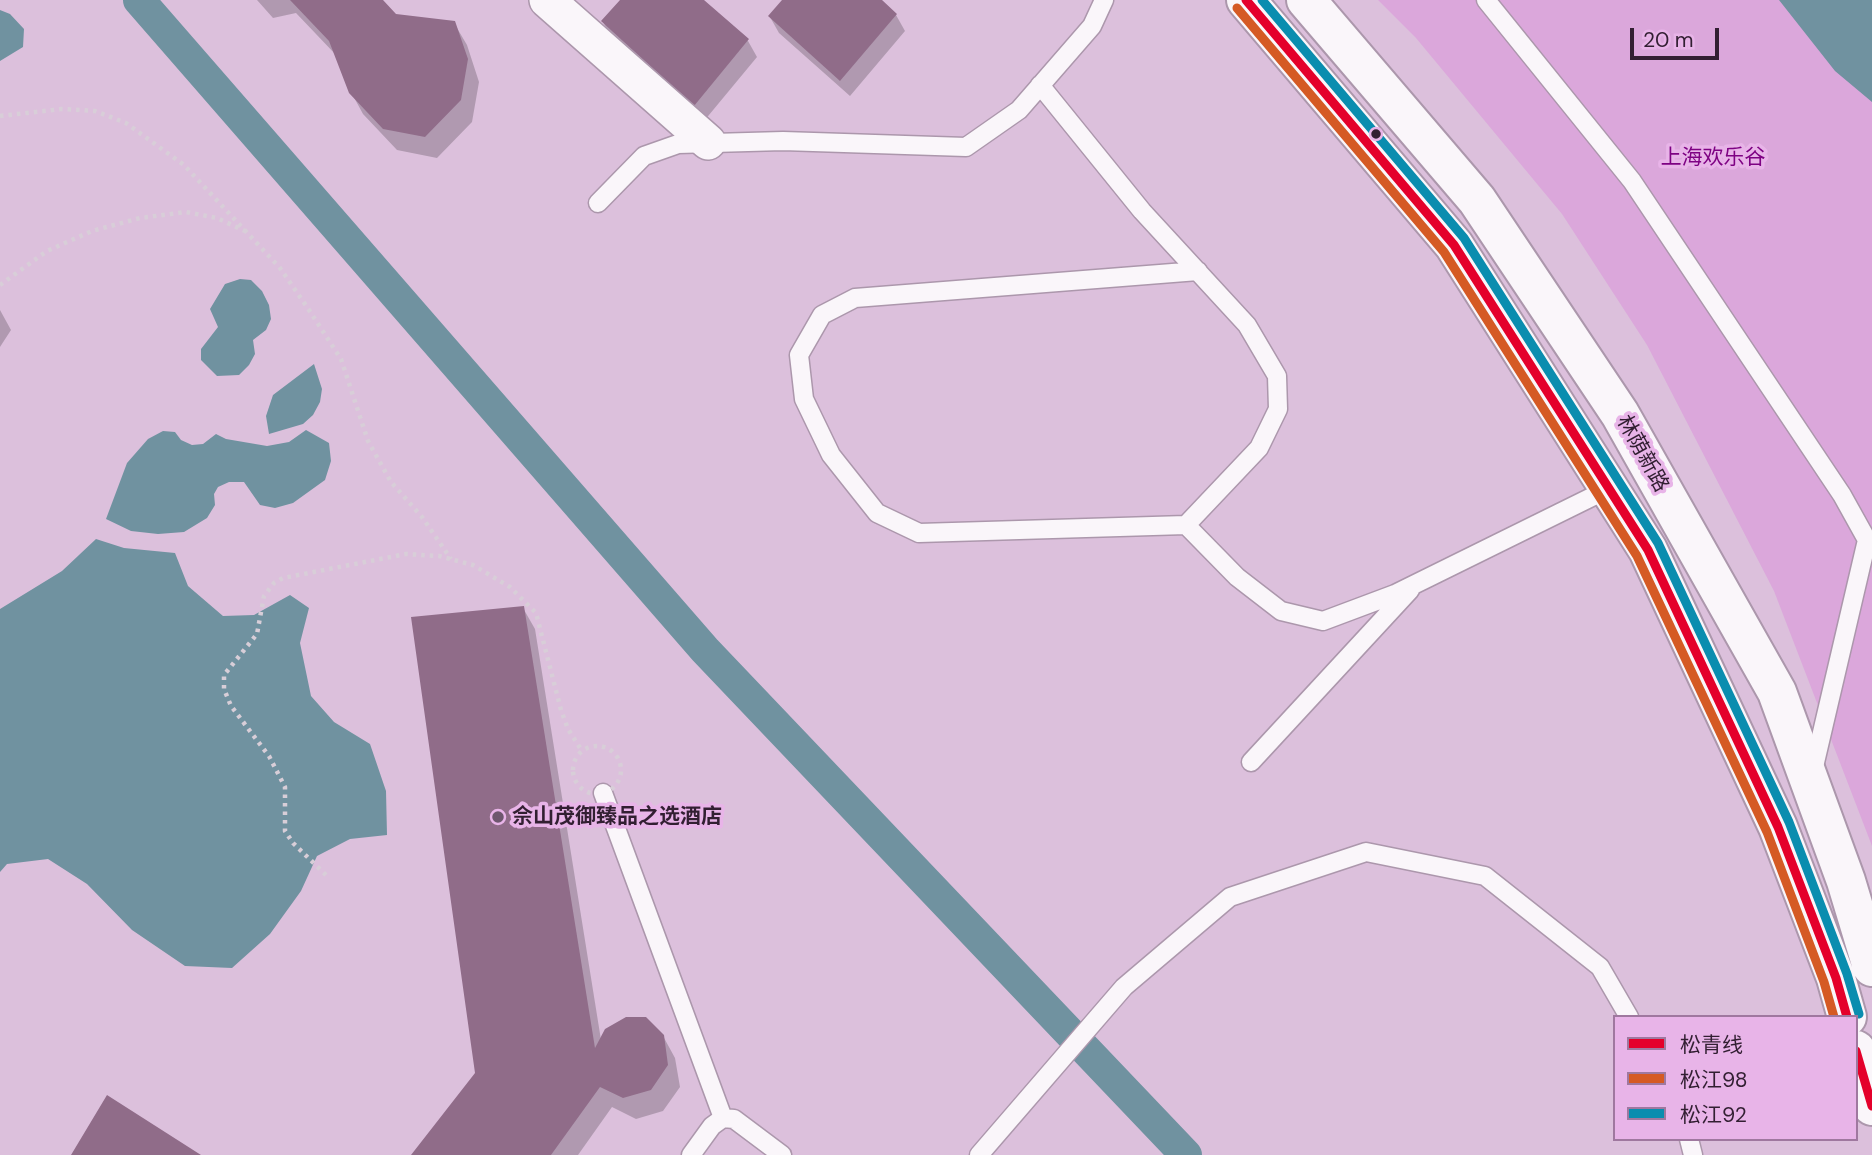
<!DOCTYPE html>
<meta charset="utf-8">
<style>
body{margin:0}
#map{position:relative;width:1872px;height:1155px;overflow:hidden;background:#dcc0dc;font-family:"DM Sans","Noto Sans SC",sans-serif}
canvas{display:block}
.legend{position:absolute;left:1613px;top:1015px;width:245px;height:126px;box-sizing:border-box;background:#e8b4e8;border:2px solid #9f789f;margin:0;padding:9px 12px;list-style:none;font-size:21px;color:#321f32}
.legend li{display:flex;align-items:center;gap:14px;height:35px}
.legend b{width:35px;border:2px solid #9f789f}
.scale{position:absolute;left:1630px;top:28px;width:89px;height:32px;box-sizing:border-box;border:4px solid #321f32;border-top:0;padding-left:9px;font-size:21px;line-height:24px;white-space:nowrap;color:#321f32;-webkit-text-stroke:5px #e8b4e8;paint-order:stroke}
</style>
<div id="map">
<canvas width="1872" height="1155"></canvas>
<ul class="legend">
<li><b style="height:9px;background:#e4002b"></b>松青线</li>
<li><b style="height:9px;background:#d55a24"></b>松江98</li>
<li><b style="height:9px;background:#0a8daf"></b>松江92</li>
</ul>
<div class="scale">20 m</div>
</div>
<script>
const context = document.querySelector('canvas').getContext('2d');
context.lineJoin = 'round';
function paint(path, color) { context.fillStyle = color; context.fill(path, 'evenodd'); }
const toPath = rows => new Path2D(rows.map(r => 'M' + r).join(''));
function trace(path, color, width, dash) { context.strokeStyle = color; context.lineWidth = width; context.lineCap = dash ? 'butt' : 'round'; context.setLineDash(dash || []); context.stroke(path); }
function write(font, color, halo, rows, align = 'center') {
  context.font = font + ' "DM Sans","Noto Sans SC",sans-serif'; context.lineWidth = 7; context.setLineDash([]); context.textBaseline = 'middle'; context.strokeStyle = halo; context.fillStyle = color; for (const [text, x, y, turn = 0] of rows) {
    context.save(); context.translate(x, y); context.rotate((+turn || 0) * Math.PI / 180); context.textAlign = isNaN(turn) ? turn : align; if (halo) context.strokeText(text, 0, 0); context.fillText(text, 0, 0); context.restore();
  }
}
paint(toPath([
 [1378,0,1872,0,1872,846,1774,591,1647,345,1562,214,1416,38]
]), '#dba7db');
paint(toPath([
 [1779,0,1872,0,1872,102,1835,71],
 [0,10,10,14,24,29,23,47,0,61],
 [240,279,251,280,262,291,269,305,271,319,266,330,253,340,255,354,249,365,239,375,217,376,201,360,201,349,218,327,210,309,225,284],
 [314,364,322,389,320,402,313,415,303,424,269,434,266,416,273,395],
 [306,430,329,443,331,461,325,480,293,503,275,508,260,505,244,482,229,482,218,487,214,494,215,505,207,518,184,532,158,534,131,531,106,519,127,463,148,439,163,431,175,432,181,440,192,445,203,444,216,434,226,439,267,446,289,442],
 [96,539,124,548,175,553,188,586,223,616,254,615,290,595,309,608,300,643,311,696,334,722,370,744,386,791,387,835,350,839,317,856,301,891,270,934,232,968,185,966,132,930,87,884,48,859,7,864,0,872,0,609,62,571]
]), '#7092a0');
paint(toPath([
 [257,0,380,0,395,16,454,23,467,45,479,82,472,122,437,158,397,150,363,114,351,92,336,55,296,13,273,18],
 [622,0,702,0,748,41,757,57,704,121,612,38,603,22],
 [784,0,879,0,896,15,905,31,850,96,779,33,770,17],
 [0,310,11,330,0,347],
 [523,608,535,629,601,1040,663,1036,675,1058,680,1087,663,1111,636,1119,612,1107,578,1155,413,1155,477,1073]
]), '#0003');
trace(toPath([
 [139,0,705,650,1186,1155]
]), '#7092a0', 32);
paint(toPath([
 [290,0,383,0,396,14,455,21,468,59,461,100,425,137,383,129,349,93,329,41],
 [620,0,704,0,749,39,694,106,601,21],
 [782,0,882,0,897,14,840,81,768,16],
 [524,606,595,1048,605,1029,626,1017,646,1017,664,1035,668,1065,651,1090,623,1098,600,1087,551,1155,411,1155,475,1073,411,617],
 [107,1095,201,1155,71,1155]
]), '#906c89');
const lane = toPath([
 [1486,0,1632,181,1842,495,1867,540,1813,771],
 [1040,85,1142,211,1247,325,1277,376,1278,409,1259,448,1186,525,1237,577,1281,611,1323,621,1395,594,1610,488],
 [598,203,644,156,678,144,783,141,966,147,1019,110,1092,26,1104,0],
 [1186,525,919,533,877,513,831,455,804,399,799,355,822,315,855,298,1198,271],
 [1251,762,1410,590],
 [603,793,723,1118],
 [1689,1139,1693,1155],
 [691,1155,712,1126,723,1118,734,1119,782,1155],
 [979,1155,1124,987,1230,897,1366,852,1485,876,1600,967,1629,1017]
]);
const street = toPath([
 [547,0,708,142]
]);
const secondary = toPath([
 [1246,0,1454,245,1648,550,1778,827,1836,978,1847,1017],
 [1306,0,1477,200,1620,414,1777,692,1846,881,1872,967],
 [1856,1050,1872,1106]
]);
trace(lane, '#ac97ac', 21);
trace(street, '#ac97ac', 38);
trace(secondary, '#ac97ac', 42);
trace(toPath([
 [0,116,62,109,95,111,126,123,184,165,280,268,307,307,341,359,368,441,391,482,422,517,451,559],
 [0,285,47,251,92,231,140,218,186,212,217,218,245,231],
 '573 770a24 24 0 1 1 48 0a24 24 0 1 1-48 0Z',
 [326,875,293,843,285,831,285,787,269,756,231,706,224,689,224,675,257,634,264,596,274,583,283,578,406,554,439,556,473,565,510,587,536,613,561,710,568,729,582,751]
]), '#d8ced8', 4.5, [3.5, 5]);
trace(lane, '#faf6fa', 18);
trace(street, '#faf6fa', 35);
trace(secondary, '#faf6fa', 38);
trace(toPath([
 [1246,0,1454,245,1648,550,1778,827,1836,978,1847,1017],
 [1856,1051,1872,1106]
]), '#e4002b', 9);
trace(toPath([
 [1237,8,1444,252,1637,556,1767,832,1824,982,1834,1017]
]), '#d55a24', 9);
trace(toPath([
 [1262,0,1464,238,1658,543,1789,822,1847,974,1859,1014]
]), '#0a8daf', 9);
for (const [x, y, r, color] of [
 [1376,134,6,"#321f32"],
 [498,817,7,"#6e576e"]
]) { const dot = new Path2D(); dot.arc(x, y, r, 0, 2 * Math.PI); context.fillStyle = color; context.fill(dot); trace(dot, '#e8b4e8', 2.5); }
write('21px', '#7e0283', '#e8b4e8', [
 ["上海欢乐谷",1713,158]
]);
write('21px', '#321f32', '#e8b4e8', [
 ["林荫新路",1642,454,61]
]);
write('bold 21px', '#321f32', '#e8b4e8', [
 ["佘山茂御臻品之选酒店",512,817]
], 'left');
</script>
